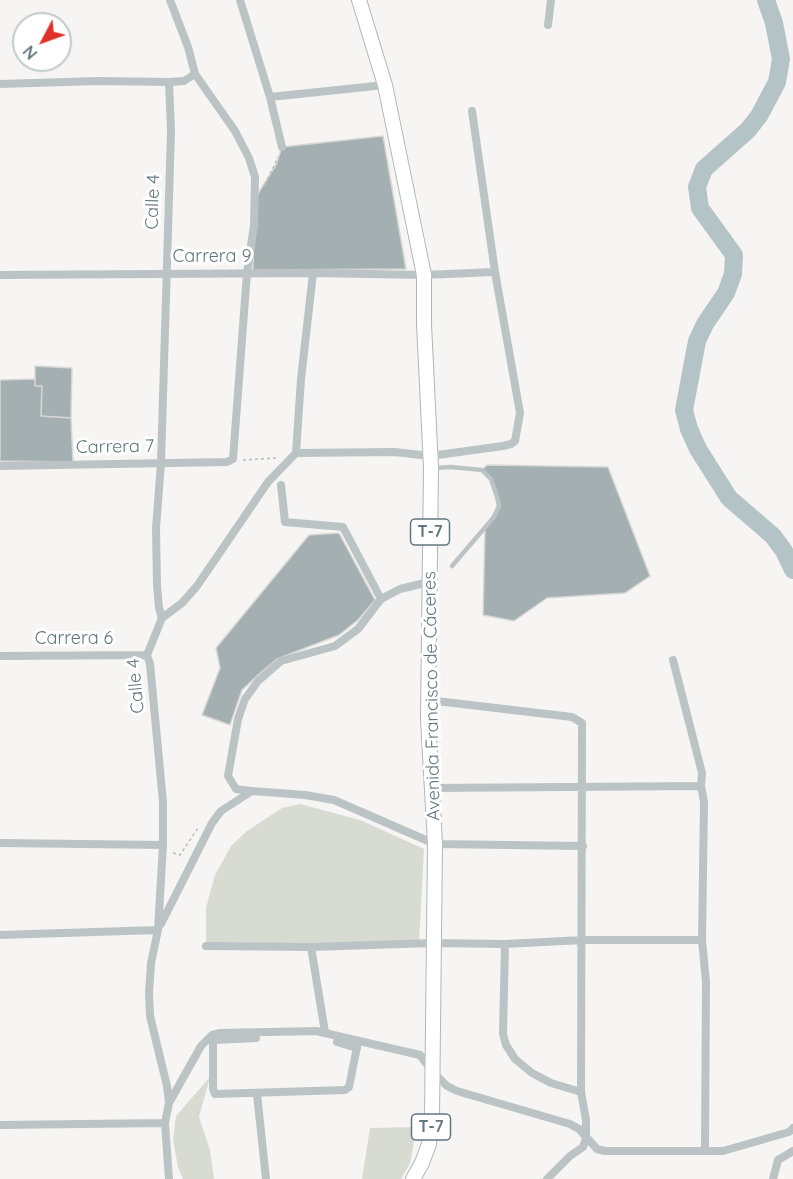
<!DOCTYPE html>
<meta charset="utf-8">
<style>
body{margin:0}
#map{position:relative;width:793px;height:1179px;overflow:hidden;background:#f6f5f3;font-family:Quicksand,sans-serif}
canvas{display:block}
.north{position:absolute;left:12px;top:12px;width:60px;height:60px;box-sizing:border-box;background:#fff;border:2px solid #c0c9cb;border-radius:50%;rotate:229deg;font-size:16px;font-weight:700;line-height:24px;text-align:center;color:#61777d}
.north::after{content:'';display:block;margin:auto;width:21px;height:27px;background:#e03028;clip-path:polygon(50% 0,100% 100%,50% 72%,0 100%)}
</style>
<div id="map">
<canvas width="793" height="1179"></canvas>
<div class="north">N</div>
</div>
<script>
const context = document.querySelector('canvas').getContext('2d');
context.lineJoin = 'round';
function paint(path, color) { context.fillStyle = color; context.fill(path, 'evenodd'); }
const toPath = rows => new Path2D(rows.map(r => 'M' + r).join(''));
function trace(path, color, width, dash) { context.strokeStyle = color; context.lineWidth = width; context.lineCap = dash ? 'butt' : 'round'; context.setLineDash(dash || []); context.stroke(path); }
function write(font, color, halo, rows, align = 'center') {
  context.font = font + ' Quicksand,sans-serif'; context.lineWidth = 6; context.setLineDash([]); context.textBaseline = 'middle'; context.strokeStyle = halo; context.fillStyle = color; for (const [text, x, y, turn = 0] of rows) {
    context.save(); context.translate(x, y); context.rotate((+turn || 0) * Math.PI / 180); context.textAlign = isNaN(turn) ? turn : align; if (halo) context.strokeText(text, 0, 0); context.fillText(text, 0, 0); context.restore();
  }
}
paint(toPath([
 [300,804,360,820,424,849,419,943,206,946,206,908,215,875,231,846,247,831,282,808],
 [210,1077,199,1117,210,1150,214,1179,183,1179,178,1167,173,1140,176,1116],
 [416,1127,412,1153,410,1163,401,1179,362,1179,370,1128]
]), '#d7dbd2');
trace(toPath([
 [766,0,774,23,781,59,777,82,759,116,748,130,704,169,697,187,700,208,734,255,733,274,726,293,705,324,697,341,684,410,689,429,698,449,729,498,773,536,784,551,793,570]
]), '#b4c4c6', 18);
const building = toPath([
 [383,136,406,269,253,270,254,200,276,165,282,147,383,136],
 [35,366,72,368,71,418,41,416,42,386,35,386,35,366],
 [35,379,35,386,42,386,41,416,71,418,73,462,0,461,0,380,35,379],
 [487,465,608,467,650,576,625,593,547,598,514,621,483,615,485,528,499,506,491,479,482,470,487,465],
 [339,533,375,600,358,620,339,635,277,659,258,675,242,690,230,725,202,715,220,668,216,648,309,535,339,533]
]);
paint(building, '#a4afb2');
trace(building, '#d7d7d5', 1.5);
const primary = toPath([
 [359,0,385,85,424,275,424,324,431,468,428,719,435,844,432,1116,429,1144,422,1163,413,1179]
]);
trace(primary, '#b0b7b9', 16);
trace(toPath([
 [265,185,278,157],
 [243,460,277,458],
 [173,853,180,855,198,828]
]), '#b7bbbd', 1.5, [3, 3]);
trace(toPath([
 [434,468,451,467,482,470,491,479,497,497,499,506,494,517,452,566]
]), '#bcc3c5', 4.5);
trace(toPath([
 [240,0,270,97,282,147],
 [548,25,551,0],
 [0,84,98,81,169,82,184,81,195,74],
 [270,97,385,85],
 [0,275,313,273,424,275,495,272],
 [296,453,395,452,430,456,503,446,511,444,515,441,520,413,495,272,472,111],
 [0,466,227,462,233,459,247,273,254,225,255,177,249,158,235,131,195,74,188,47,170,0],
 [281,485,285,522,343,527,381,599],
 [162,618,182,603,197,586,268,482,296,453,301,379,313,273],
 [0,656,147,655],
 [673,660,702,773,701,786,704,802,702,940,706,982,705,1151],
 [428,700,572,717,582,723,581,1092,586,1120,586,1138,583,1147,570,1156,547,1179],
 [432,788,701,786],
 [251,791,236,789,228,776,238,719,245,699,258,681,281,661,335,646,358,629,381,599,400,589,429,582],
 [0,843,163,845],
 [161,924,212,823,221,811,252,791,305,795,334,800,435,844,583,846],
 [0,935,158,930],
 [505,944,503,1034,506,1045,515,1059,532,1073,551,1083,581,1092],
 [206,946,311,947,433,943,505,944,583,940,702,940],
 [311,947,325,1032],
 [256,1038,215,1040,213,1043,213,1089,215,1094,345,1090,349,1087,358,1042],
 [337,1042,357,1048],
 [257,1094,266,1179],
 [169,1103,201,1046,212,1035,220,1033,316,1031,420,1055,432,1071,447,1086,457,1091,570,1124,579,1129,597,1149,605,1151,723,1151,789,1132,793,1128],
 [0,1125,165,1123],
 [169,1179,165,1123,169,1103,167,1086,150,1016,149,993,151,963,158,930,163,845,163,802,150,664,147,655,162,618,159,608,157,585,156,528,161,463,171,131,169,82],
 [773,1179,778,1160,793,1151]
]), '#bcc3c5', 8);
trace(primary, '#fff', 14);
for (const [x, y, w] of [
 [430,532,39],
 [431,1127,39]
]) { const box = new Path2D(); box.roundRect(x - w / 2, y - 13, w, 26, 4.5); context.fillStyle = '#fff'; context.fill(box); trace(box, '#61777d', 1.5); }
write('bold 16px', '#61777d', null, [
 ["T-7",430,532],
 ["T-7",431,1127]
]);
write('18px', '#61777d', '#fff', [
 ["Calle 4",153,202,-88],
 ["Carrera 9",212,257],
 ["Carrera 7",115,447,-1],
 ["Carrera 6",74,639],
 ["Calle 4",136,686,-95],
 ["Avenida Francisco de Cáceres",432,696,-91]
]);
</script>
